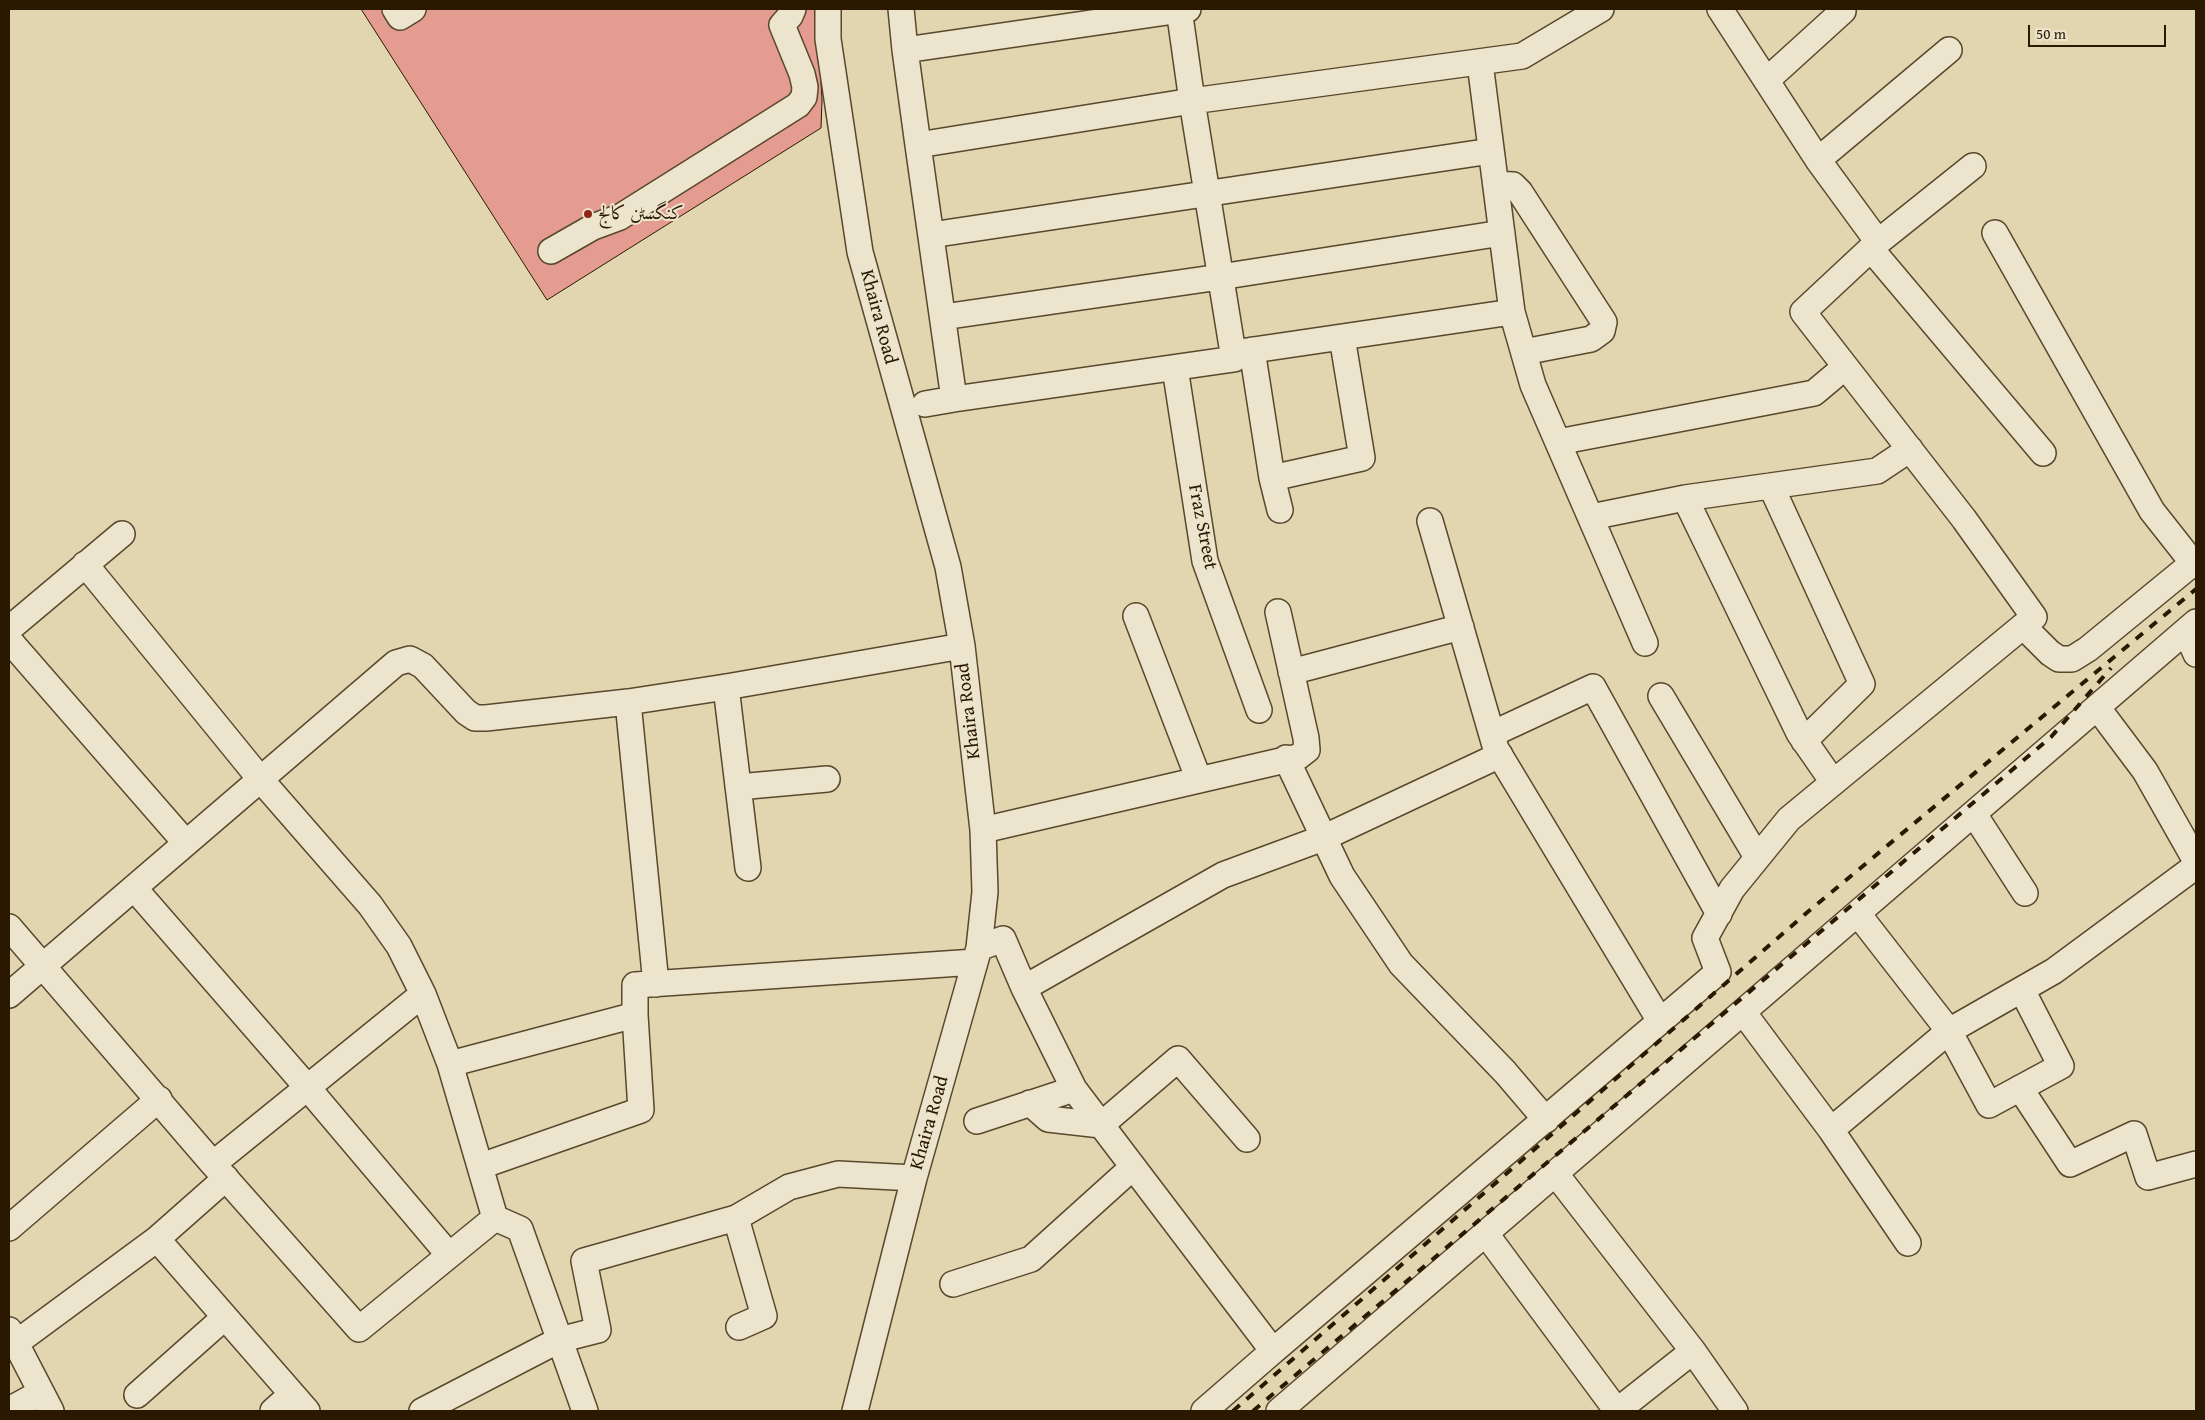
<!DOCTYPE html>
<meta charset="utf-8">
<style>
body{margin:0}
#map{position:relative;width:2205px;height:1420px;overflow:hidden;background:#e1d6b0;font-family:"Gentium Book Plus",serif}
canvas{display:block}
.frame{position:absolute;inset:0;border:10px solid #2a1801;pointer-events:none}
.scale{position:absolute;left:2028px;top:25px;width:138px;height:22px;box-sizing:border-box;border:2px solid #2a1801;border-top:0;padding-left:6px;font-size:15px;line-height:18px;white-space:nowrap;color:#2a1801;-webkit-text-stroke:4px #ece4cc;paint-order:stroke}
</style>
<div id="map">
<canvas width="2205" height="1420"></canvas>
<div class="frame"></div>
<div class="scale">50 m</div>
</div>
<script>
const context = document.querySelector('canvas').getContext('2d');
context.lineJoin = 'round';
function paint(path, color) { context.fillStyle = color; context.fill(path, 'evenodd'); }
const toPath = rows => new Path2D(rows.map(r => 'M' + r).join(''));
function trace(path, color, width, dash) { context.strokeStyle = color; context.lineWidth = width; context.lineCap = dash ? 'butt' : 'round'; context.setLineDash(dash || []); context.stroke(path); }
function write(font, color, halo, rows, align = 'center') {
  context.font = font + ' "Gentium Book Plus",Amiri,serif'; context.lineWidth = 4; context.setLineDash([]); context.textBaseline = 'middle'; context.strokeStyle = halo; context.fillStyle = color; for (const [text, x, y, turn = 0] of rows) {
    context.save(); context.translate(x, y); context.rotate((+turn || 0) * Math.PI / 180); context.textAlign = isNaN(turn) ? turn : align; if (halo) context.strokeText(text, 0, 0); context.fillText(text, 0, 0); context.restore();
  }
}
const building = toPath([
 [361,9,817,9,822,100,821,128,547,300,361,9]
]);
paint(building, '#e39c8f');
trace(building, '#2a1801', 1);
const minor = toPath([
 [395,9,400,17,413,9],
 [828,9,828,39,860,252,948,567,962,646,983,830,985,892,979,948,914,1178,855,1411],
 [901,9,905,50,918,145,954,399,1234,359,1192,101,918,145],
 [1179,9,1192,101,1522,56,1601,9],
 [905,50,1188,9],
 [1767,80,1843,11],
 [1818,160,1949,50],
 [1496,184,1513,185,1520,192,1604,322,1602,331,1591,339,1524,352],
 [1995,233,2152,511,2193,563,2088,649,2072,659,2059,659,2050,653,2023,626],
 [931,235,1491,151],
 [1878,242,1973,166],
 [1871,249,2043,453],
 [551,251,593,227,620,217,798,105,804,97,805,87,802,74,782,25,790,16,793,9],
 [1512,312,1533,385,1645,643],
 [943,317,1220,277,1502,233],
 [1252,350,1272,478],
 [1233,353,1512,312,1480,63],
 [1175,368,1205,561,1259,710],
 [925,404,954,399],
 [1558,442,1814,393,1845,367],
 [1771,486,1862,684,1804,741],
 [1280,510,1272,478,1362,458,1342,337],
 [1591,517,1685,498],
 [1430,521,1496,749,1660,1021],
 [85,564,261,780,370,905,399,946,423,994],
 [1136,616,1199,780],
 [9,629,122,534],
 [2186,631,2196,654],
 [9,640,185,842],
 [1291,672,1461,627],
 [726,687,748,868],
 [1661,696,1757,857],
 [628,702,656,984],
 [2097,707,2145,771,2196,861],
 [1492,734,1593,687,1719,914],
 [1286,758,1342,876,1401,964,1505,1072,1546,1120],
 [1833,782,1799,733,1685,498,1877,471,1910,449],
 [738,787,827,779],
 [1974,814,2025,893],
 [983,830,1298,757,1307,750,1306,738,1278,612],
 [134,888,307,1087,449,1255],
 [1858,914,1949,1031,2054,971,2196,866],
 [9,927,213,1164,423,994,450,1064,635,1015,635,985,975,962],
 [979,948,1003,939,1024,988,1074,1089,1273,1351,1718,972,1705,938,1732,889,1789,819,2034,617,1964,519,1803,312,1878,242,1818,160,1720,9],
 [1024,988,1223,875,1323,838,1500,755],
 [9,995,396,663,410,659,423,666,466,712,475,718,486,718,628,702,726,687,962,646],
 [1743,1012,1831,1130,1949,1031,1989,1105,2061,1066,2022,990],
 [450,1064,495,1218],
 [2020,1088,2070,1164,2134,1134,2148,1177,2196,1164],
 [1030,1103,1048,1119,1101,1125,1178,1059,1247,1139],
 [977,1121,1074,1089],
 [1831,1130,1908,1243],
 [213,1164,359,1329,495,1218,520,1229,585,1411],
 [481,1166,641,1110,635,1015],
 [1555,1173,1693,1351,1735,1411],
 [9,1228,159,1099],
 [1486,1234,1617,1411],
 [157,1239,307,1411],
 [953,1284,1031,1259,1133,1167],
 [739,1327,764,1316,736,1218,789,1187,838,1174,914,1178],
 [9,1330,51,1411],
 [16,1343,157,1239,226,1178],
 [137,1395,225,1317],
 [9,1410,40,1393],
 [273,1411,292,1394],
 [422,1411,559,1340,598,1330,584,1261,736,1218],
 [1204,1411,1273,1351],
 [1279,1411,2196,622],
 [1617,1411,1693,1351]
]);
trace(minor, '#58482d', 28);
trace(minor, '#ece4cc', 25);
trace(toPath([
 [1233,1411,1810,910,2196,589],
 [1253,1411,2051,737,2111,668]
]), '#2a1801', 4, [9, 9]);
for (const [x, y, r, color] of [
 [588,214,5,"#8f2418"]
]) { const dot = new Path2D(); dot.arc(x, y, r, 0, 2 * Math.PI); context.fillStyle = color; context.fill(dot); trace(dot, '#ece4cc', 2); }
write('19px', '#2a1801', '#ece4cc', [
 ["کنگسٹن کالج",598,214]
], 'left');
write('19px', '#2a1801', '#ece4cc', [
 ["Khaira Road",878,317,75],
 ["Fraz Street",1202,527,79],
 ["Khaira Road",969,711,-97],
 ["Khaira Road",930,1123,-74]
]);
</script>
